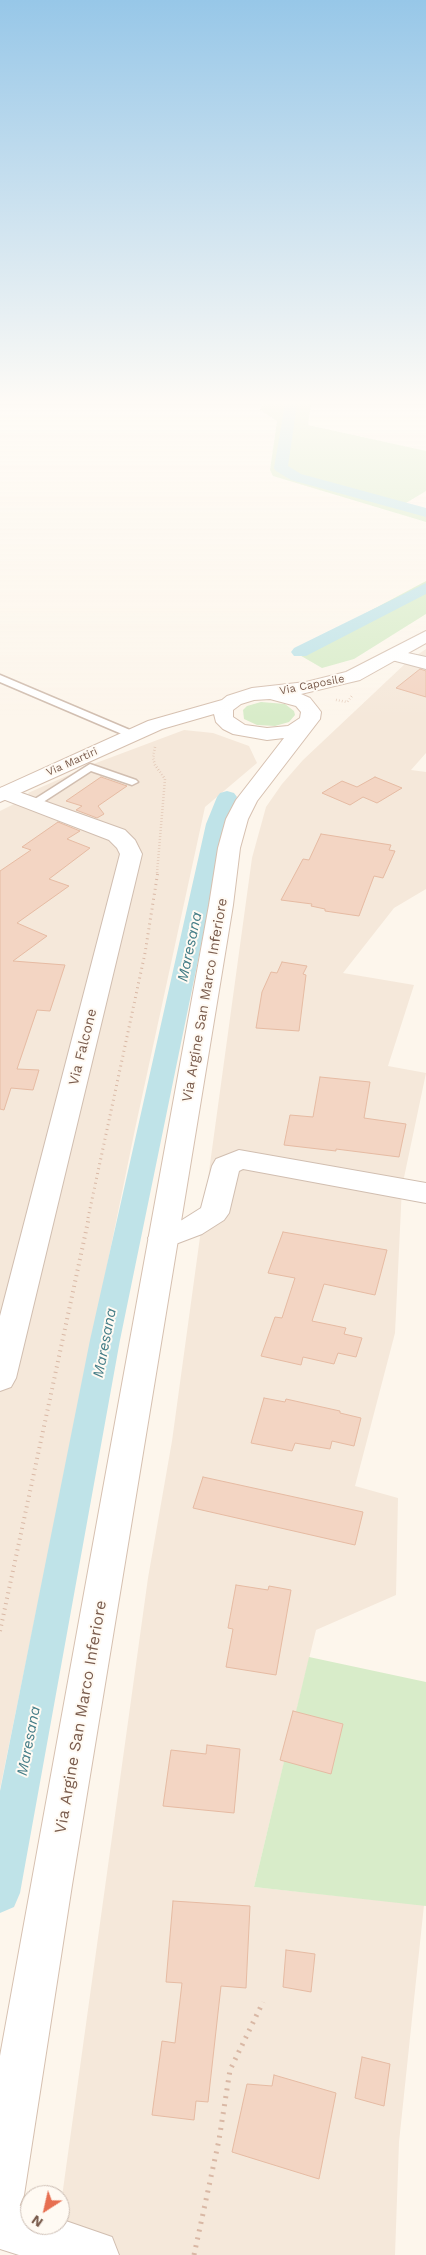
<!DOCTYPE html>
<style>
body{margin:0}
#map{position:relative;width:426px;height:2255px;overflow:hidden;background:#fdf6ec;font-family:"Work Sans",sans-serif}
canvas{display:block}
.north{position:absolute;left:20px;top:2185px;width:50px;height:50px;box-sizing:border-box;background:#fffaf3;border:1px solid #cabbb1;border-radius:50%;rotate:215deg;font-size:14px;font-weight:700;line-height:20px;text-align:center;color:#7a5c4d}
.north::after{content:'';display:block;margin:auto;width:18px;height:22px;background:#e76f51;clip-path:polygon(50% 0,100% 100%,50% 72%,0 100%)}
</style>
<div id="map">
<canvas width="426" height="2255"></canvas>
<div class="north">N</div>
</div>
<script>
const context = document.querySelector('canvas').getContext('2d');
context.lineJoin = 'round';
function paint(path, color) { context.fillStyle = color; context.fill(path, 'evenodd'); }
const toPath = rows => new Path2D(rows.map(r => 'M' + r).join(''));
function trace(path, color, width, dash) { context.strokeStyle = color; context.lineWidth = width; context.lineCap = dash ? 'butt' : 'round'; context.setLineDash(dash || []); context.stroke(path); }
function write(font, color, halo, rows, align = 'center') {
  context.font = font + ' "Work Sans",sans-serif'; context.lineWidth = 4; context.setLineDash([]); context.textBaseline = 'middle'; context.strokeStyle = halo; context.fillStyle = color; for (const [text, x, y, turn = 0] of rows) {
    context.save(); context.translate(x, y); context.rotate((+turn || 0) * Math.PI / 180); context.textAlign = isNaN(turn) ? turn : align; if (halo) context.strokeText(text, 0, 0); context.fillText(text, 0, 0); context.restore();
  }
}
paint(toPath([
 [426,649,426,753,411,770,426,772,426,889,394,908,343,973,414,985,388,1066,426,1073,402,1187,395,1333,355,1486,398,1498,396,1595,316,1630,254,1887,424,1905,399,2142,395,2255,54,2255,60,2225,60,2211,148,1578,172,1441,252,858,266,807,282,784,303,760,408,661],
 [184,730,213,733,249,746,257,763,205,807,135,1129,0,1789,0,811,30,796,28,793,96,763]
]), '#f5e8da');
paint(toPath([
 [263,404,311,404,308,425,426,451,426,491,406,503,426,509,426,522,273,476,270,470,277,421,260,410],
 [426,581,426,614,354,659,322,668,296,653,299,649],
 [261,702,285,704,294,711,295,715,289,722,275,726,257,725,244,719,243,710,247,706],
 [309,1657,426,1682,426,1906,254,1887]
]), '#d8ecc9');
paint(toPath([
 [285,404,297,404,288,466,301,474,426,508,426,517,291,480,276,471,274,468,285,404],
 [426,583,426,594,306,656,294,656,291,652,294,648,426,583],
 [227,791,234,793,237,797,226,824,120,1340,20,1893,14,1907,0,1913,0,1791,90,1340,206,824,217,797,220,793,227,791]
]), '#bfe3e8');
const building = toPath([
 [420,669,426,671,426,697,396,688,420,669],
 [101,777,127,786,98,806,104,814,97,818,76,810,82,806,66,801,101,777],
 [375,777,402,788,377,803,363,797,350,805,322,793,342,781,357,787,375,777],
 [58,822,80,831,67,839,90,848,49,879,69,886,17,923,47,936,13,961,65,965,50,1011,37,1010,17,1069,39,1070,33,1090,11,1088,4,1110,0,1109,0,871,31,850,22,847,58,822],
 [321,834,391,845,389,850,395,851,383,878,374,876,359,916,325,911,325,909,311,906,312,904,281,900,303,859,309,860,321,834],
 [282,962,307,966,303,974,306,975,299,1031,256,1028,262,992,271,972,277,973,282,962],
 [320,1077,370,1082,364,1118,406,1124,399,1157,336,1149,336,1151,284,1145,290,1115,313,1117,320,1077],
 [283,1232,387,1250,375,1295,324,1284,312,1321,346,1328,344,1334,362,1338,356,1357,338,1353,334,1364,303,1357,301,1365,261,1356,275,1317,282,1318,295,1278,268,1273,283,1232],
 [264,1398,285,1402,286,1399,340,1411,340,1413,361,1418,354,1446,332,1441,330,1449,295,1443,292,1451,251,1443,264,1398],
 [203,1477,363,1512,355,1545,193,1508,203,1477],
 [236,1585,268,1590,269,1586,291,1590,276,1675,226,1667,233,1629,228,1628,236,1585],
 [293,1711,343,1724,331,1774,280,1760,293,1711],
 [207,1745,240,1749,234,1813,163,1806,171,1750,206,1754,207,1745],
 [173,1901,250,1906,246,1988,221,1986,208,2102,196,2101,194,2120,152,2115,162,2041,175,2043,182,1983,166,1982,173,1901],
 [286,1950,315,1954,311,1992,283,1987,286,1950],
 [362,2057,390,2064,384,2106,355,2098,362,2057],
 [274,2075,336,2093,319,2179,232,2152,247,2084,272,2086,274,2075]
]);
paint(building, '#f3d5c3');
trace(building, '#e6bba3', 1);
const lane = toPath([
 [0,675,137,733,138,735,133,738,129,737,0,682,0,675],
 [90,764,136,780,138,782,132,785,91,771,37,806,29,806,27,804,90,764]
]);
const street = toPath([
 [394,650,426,657,426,669,388,659,385,655,388,651,394,650],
 [5,787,125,830,135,840,142,854,16,1378,11,1387,0,1391,0,1316,120,854,117,848,109,840,0,798,0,788,5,787],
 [239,1150,426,1183,426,1203,243,1169,239,1171,229,1213,224,1220,202,1234,173,1245,163,1249,153,1245,148,1238,153,1231,182,1220,201,1208,212,1166,216,1159,239,1150],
 [0,2199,30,2209,30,2225,60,2225,60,2219,112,2237,119,2255,19,2255,0,2249,0,2199]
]);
const secondary = toPath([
 [426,631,426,643,360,680,301,694,310,698,318,708,321,712,320,719,257,801,248,819,240,848,233,905,72,1885,24,2195,17,2212,0,2219,0,2056,209,905,218,848,226,819,236,800,284,738,267,740,233,734,223,729,216,722,214,714,162,729,0,802,0,788,148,721,222,700,227,696,252,688,306,682,346,672,426,631],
 [270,699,296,706,301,712,300,718,288,726,267,728,245,725,233,717,233,710,241,704,254,700,270,699]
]);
trace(lane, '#d1beb0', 3);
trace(street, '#d1beb0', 2);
trace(secondary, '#d6c0b0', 2);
trace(toPath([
 [336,700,347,702,352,696],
 [155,747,153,758,155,765,165,779,157,873]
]), '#d9b8a5', 2.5, [0.5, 2.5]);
trace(toPath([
 [88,1218,145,953,158,871]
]), '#d9b8a5', 3, [1, 4]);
trace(toPath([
 [0,1631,89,1217]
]), '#d9b8a5', 4, [1, 4.5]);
trace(toPath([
 [194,2255,219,2140,230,2070,263,2002]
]), '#d9b8a5', 5, [2, 6]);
paint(lane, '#fff');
paint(street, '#fff');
paint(secondary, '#fff');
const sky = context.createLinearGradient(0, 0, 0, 719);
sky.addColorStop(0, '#97c7e8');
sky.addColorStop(0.56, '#fefbf6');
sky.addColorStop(1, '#fefbf600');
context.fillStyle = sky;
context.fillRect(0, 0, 426, 719);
write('11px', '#7a5c4d', '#fffaf3', [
 ["Via Caposile",312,685,-11],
 ["Via Martiri",72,762,-24]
]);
write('14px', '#7a5c4d', '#fffaf3', [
 ["Via Argine San Marco Inferiore",205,1000,-80],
 ["Via Falcone",83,1047,-76]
]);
write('italic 15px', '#437c86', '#fffaf3', [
 ["Maresana",190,947,-78],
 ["Maresana",105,1343,-79],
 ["Maresana",29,1741,-79]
]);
write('16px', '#7a5c4d', '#fffaf3', [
 ["Via Argine San Marco Inferiore",81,1717,-80]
]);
</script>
